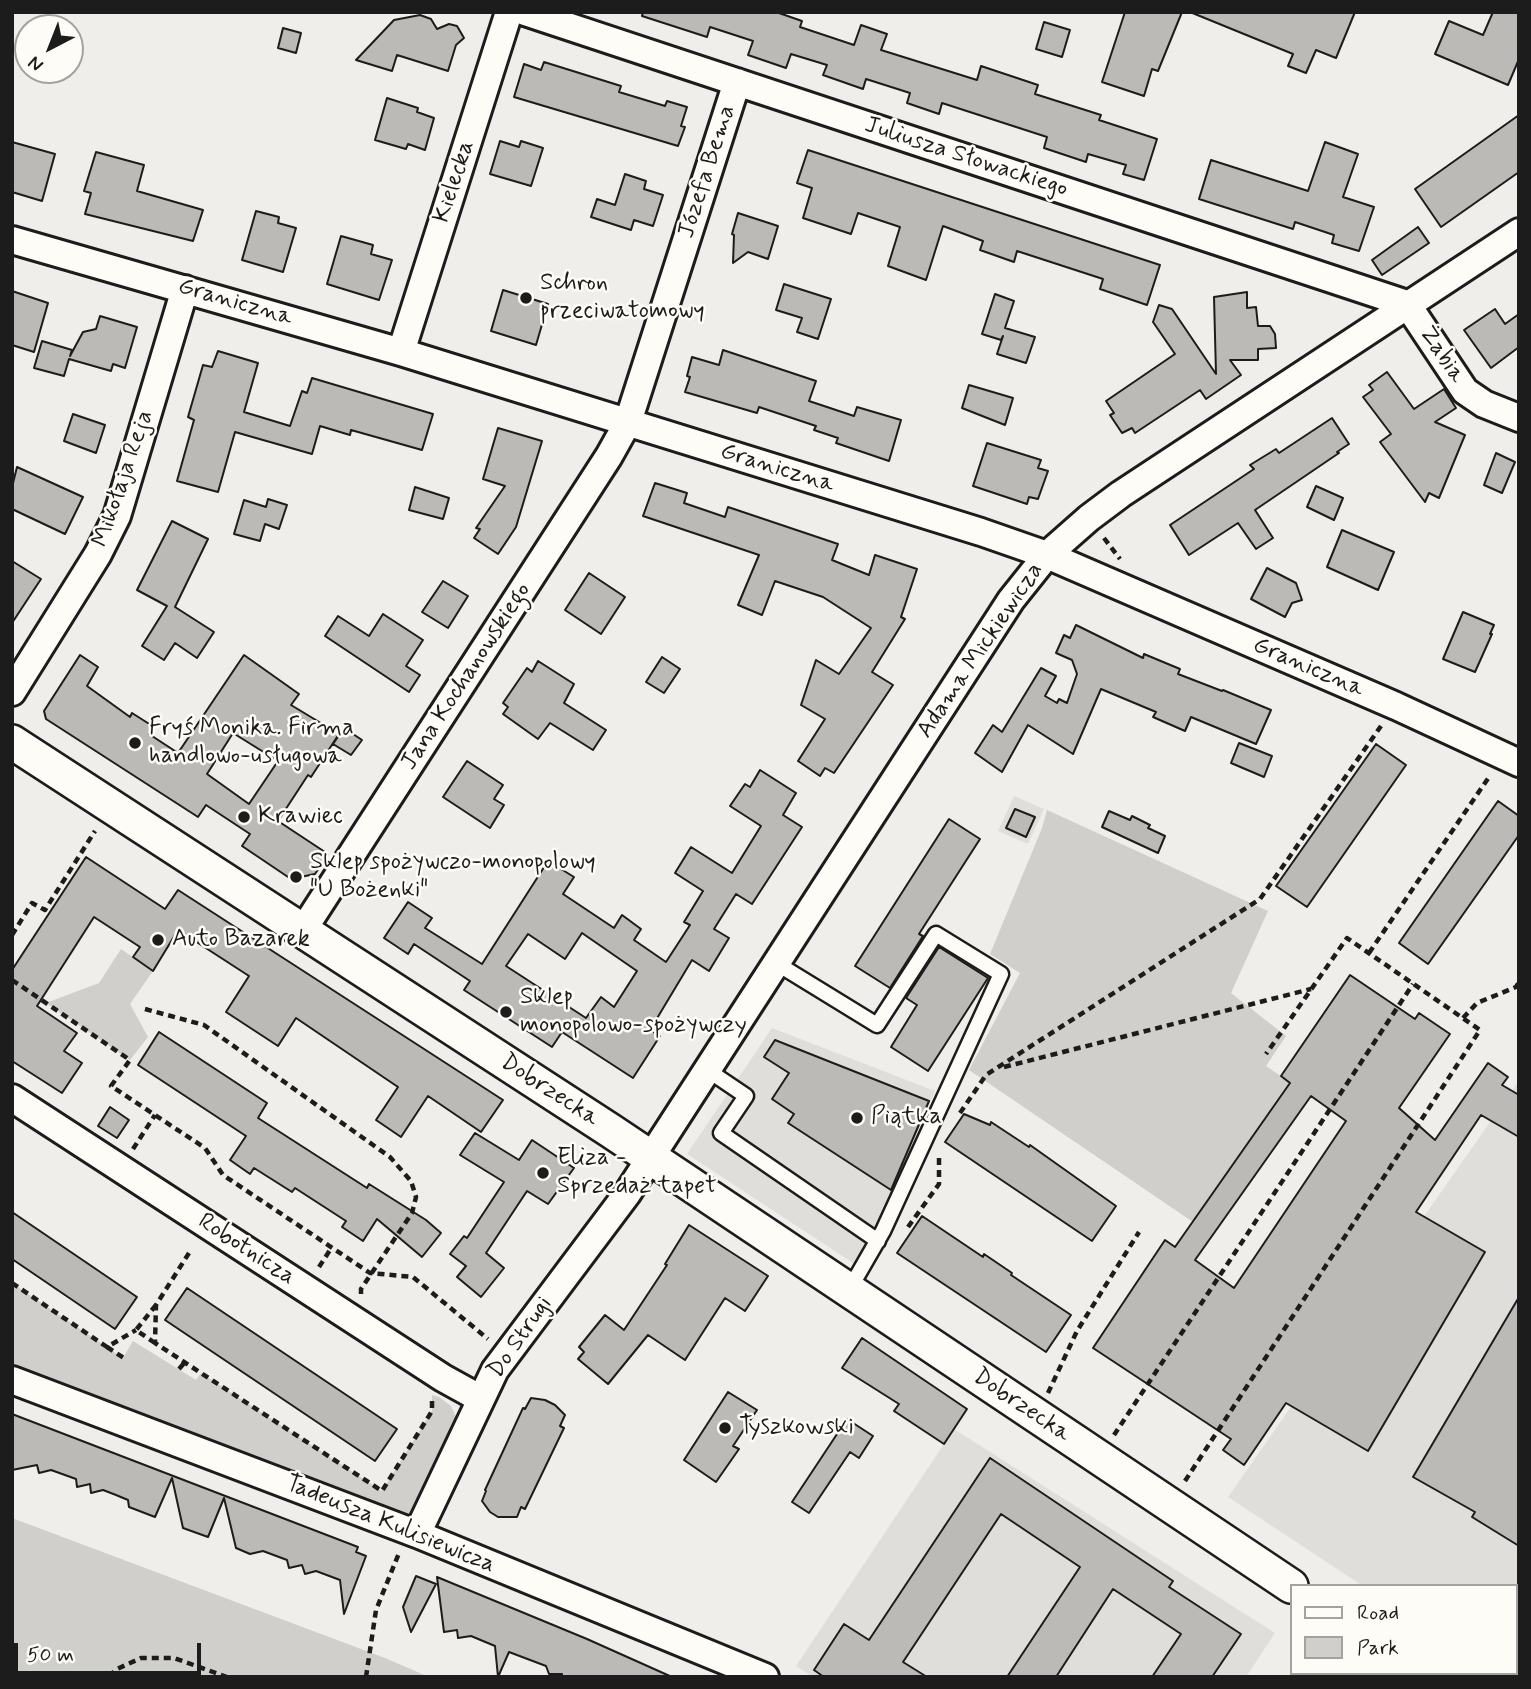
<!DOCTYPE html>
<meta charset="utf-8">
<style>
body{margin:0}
#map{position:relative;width:1531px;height:1689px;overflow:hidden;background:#f0eeea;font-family:Mynerve,sans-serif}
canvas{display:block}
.frame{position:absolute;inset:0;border:14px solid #1c1c1c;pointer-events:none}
.legend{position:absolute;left:1290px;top:1584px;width:228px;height:91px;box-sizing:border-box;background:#fdfcf7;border:2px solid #a3a29f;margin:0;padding:9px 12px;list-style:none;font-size:21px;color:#1c1c1c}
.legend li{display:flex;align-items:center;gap:14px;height:35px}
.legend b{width:35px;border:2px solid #a3a29f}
.north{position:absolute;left:14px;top:14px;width:70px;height:70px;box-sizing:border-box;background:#fdfcf7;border:2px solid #a3a29f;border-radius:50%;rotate:222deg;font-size:19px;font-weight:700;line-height:28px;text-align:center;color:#1c1c1c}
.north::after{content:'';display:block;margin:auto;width:24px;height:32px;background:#1c1c1c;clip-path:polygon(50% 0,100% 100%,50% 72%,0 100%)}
.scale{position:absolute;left:14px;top:1643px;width:187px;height:32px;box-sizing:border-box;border:4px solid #1c1c1c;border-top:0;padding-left:9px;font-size:21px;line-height:24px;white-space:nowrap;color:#1c1c1c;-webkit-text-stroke:5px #fdfcf7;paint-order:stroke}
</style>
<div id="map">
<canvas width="1531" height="1689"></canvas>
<div class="frame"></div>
<ul class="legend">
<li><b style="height:9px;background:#fdfcf7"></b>Road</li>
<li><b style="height:19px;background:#d0cfcc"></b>Park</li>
</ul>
<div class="north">N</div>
<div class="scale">50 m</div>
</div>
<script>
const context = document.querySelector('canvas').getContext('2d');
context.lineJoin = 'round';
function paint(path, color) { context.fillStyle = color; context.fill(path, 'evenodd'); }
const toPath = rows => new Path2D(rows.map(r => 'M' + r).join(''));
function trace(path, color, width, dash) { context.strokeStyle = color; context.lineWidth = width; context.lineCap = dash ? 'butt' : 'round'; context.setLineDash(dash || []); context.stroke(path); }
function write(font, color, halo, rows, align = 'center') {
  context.font = font + ' Mynerve,sans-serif'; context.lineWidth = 5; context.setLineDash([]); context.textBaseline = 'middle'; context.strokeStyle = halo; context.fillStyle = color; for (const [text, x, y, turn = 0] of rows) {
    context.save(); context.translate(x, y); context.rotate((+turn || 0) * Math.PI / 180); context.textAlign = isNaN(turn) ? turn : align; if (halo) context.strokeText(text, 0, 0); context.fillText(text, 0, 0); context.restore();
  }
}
paint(toPath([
 [1014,796,1044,809,1028,844,998,831],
 [772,1028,935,1091,876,1229,853,1263,687,1154],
 [1518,1082,1519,1677,1500,1677,1495,1673,1515,1673,1515,1586,1363,1586,1228,1497],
 [954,1429,1275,1633,1246,1677,813,1677,796,1666]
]), '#e0deda');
paint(toPath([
 [1047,810,1268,911,1231,993,1286,1036,1266,1066,1291,1083,1193,1222,969,1070,1020,973,990,954,1042,828],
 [121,949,153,971,130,1004,148,1037,130,1060,46,1003,99,983],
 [12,1283,123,1358,133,1341,196,1380,201,1373,382,1491,432,1411,432,1395,439,1397,451,1406,456,1417,453,1433,409,1531,12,1380],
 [12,1518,385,1658,429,1677,12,1677]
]), '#d0cfcc');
const building = toPath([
 [643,12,776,12,802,21,800,27,854,45,861,25,887,34,881,50,977,80,981,66,1038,85,1035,94,1101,115,1099,120,1157,139,1144,180,1123,174,1126,165,1088,154,1086,162,1044,148,1047,137,942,103,939,114,907,103,910,93,866,79,863,89,823,75,827,65,791,54,786,68,748,55,753,41,710,27,707,37,642,16,643,12],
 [1125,12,1182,12,1158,71,1152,69,1144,96,1102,82,1125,12],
 [1190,12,1355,12,1336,58,1316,50,1306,73,1288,66,1293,54,1190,12],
 [1493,12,1519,12,1519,59,1508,85,1435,54,1449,21,1483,35,1493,12],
 [420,15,431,19,437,29,449,24,457,26,464,38,456,45,448,71,397,55,392,71,356,60,394,20,420,15],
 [1044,22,1070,30,1062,57,1036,49,1044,22],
 [283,28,301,33,296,53,278,48,283,28],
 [544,62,621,86,619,92,665,106,667,101,687,107,681,126,685,127,678,146,514,97,524,64,541,70,544,62],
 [387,98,418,108,417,112,434,118,425,150,408,144,406,149,375,140,387,98],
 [1519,115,1519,172,1441,227,1415,189,1519,115],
 [500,141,519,147,521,141,543,148,531,186,490,174,500,141],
 [12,142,55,154,42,201,12,192,12,142],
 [1325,142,1358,154,1343,197,1374,207,1359,251,1332,243,1334,235,1295,222,1293,229,1199,199,1211,160,1308,191,1325,142],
 [808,150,1160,265,1147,305,1100,289,1103,279,1017,251,1014,262,980,250,983,241,943,226,926,280,888,266,900,227,858,213,851,234,803,218,812,188,797,183,808,150],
 [96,152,144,165,137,191,203,210,193,241,85,214,91,193,84,191,96,152],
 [625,174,646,181,644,189,663,195,653,226,634,220,631,230,591,217,597,199,615,205,625,174],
 [256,211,279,217,278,223,296,228,283,272,242,260,256,211],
 [738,213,778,226,768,259,748,252,733,263,734,235,732,234,738,213],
 [1418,227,1429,243,1382,275,1372,260,1418,227],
 [341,236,373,245,371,254,392,260,379,300,327,284,341,236],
 [784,284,831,299,818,339,797,332,802,318,776,310,784,284],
 [503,290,548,304,536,345,491,331,503,290],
 [12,291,48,303,34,352,12,345,12,291],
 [1247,292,1247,308,1256,307,1258,326,1270,326,1275,334,1276,348,1258,349,1258,360,1230,360,1241,375,1206,399,1200,390,1135,433,1132,428,1122,433,1110,415,1114,413,1106,401,1175,354,1153,322,1159,305,1172,309,1216,374,1214,297,1247,292],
 [995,294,1014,301,1005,328,1035,337,1026,363,997,354,1003,336,1001,340,982,334,995,294],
 [1495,309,1505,324,1519,314,1519,347,1491,368,1464,330,1495,309],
 [100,316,137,327,125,368,113,364,111,371,69,359,64,376,34,368,42,341,72,350,70,356,83,332,96,329,100,316],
 [723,350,816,381,809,401,854,416,857,407,901,420,889,461,836,443,838,438,814,430,816,426,759,407,757,413,685,392,690,377,687,376,692,357,719,365,723,350],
 [218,351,258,363,244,412,290,426,302,391,307,393,312,378,433,414,422,450,351,430,350,435,320,426,312,454,235,432,218,492,177,481,194,420,188,417,203,365,212,367,218,351],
 [1387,372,1414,409,1444,389,1456,408,1435,422,1465,435,1439,498,1429,493,1425,502,1380,442,1391,434,1363,397,1373,390,1369,385,1387,372],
 [969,385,1013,398,1005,425,962,408,969,385],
 [73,414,105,425,96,453,64,441,73,414],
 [1332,418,1349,444,1337,452,1339,453,1255,510,1273,538,1256,549,1238,523,1189,555,1170,525,1254,469,1250,465,1276,449,1279,453,1332,418],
 [498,428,542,441,516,527,498,554,474,538,480,529,476,528,505,486,483,479,498,428],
 [987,443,1041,460,1038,468,1048,471,1038,499,1029,497,1027,504,973,486,987,443],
 [1496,453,1515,462,1502,493,1484,485,1496,453],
 [17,467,83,497,65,534,12,509,12,487,17,467],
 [655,483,687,493,684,503,725,517,728,507,838,544,832,560,869,575,875,555,917,569,901,617,905,619,872,672,893,685,834,773,825,768,820,776,798,761,825,719,801,705,816,660,839,674,871,628,823,597,775,581,762,615,738,605,759,555,643,516,655,483],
 [1316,486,1343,498,1334,520,1307,507,1316,486],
 [415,487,449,498,443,519,409,510,415,487],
 [268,499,287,505,279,529,265,524,260,541,234,534,244,500,266,507,268,499],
 [172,521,208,539,175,607,214,632,197,658,175,643,164,660,142,646,167,606,137,590,172,521],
 [1342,530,1394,552,1378,590,1327,567,1342,530],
 [12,561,41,579,12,623,12,561],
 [1267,568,1296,583,1302,600,1292,603,1285,617,1251,599,1267,568],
 [589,573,625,597,601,634,565,610,589,573],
 [443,581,468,596,448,628,422,612,443,581],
 [1463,612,1494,625,1490,634,1492,634,1475,672,1443,659,1463,612],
 [383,614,423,640,406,666,420,675,409,692,325,636,338,616,369,636,383,614],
 [1076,625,1143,658,1144,654,1180,669,1178,674,1222,691,1223,690,1271,710,1256,744,1191,717,1185,731,1153,717,1156,712,1101,689,1073,754,1028,725,1002,772,975,753,993,725,1002,732,1041,668,1056,676,1045,696,1057,703,1059,699,1067,703,1077,674,1072,660,1056,653,1064,635,1070,638,1076,625],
 [80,655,98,667,87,686,130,717,132,713,154,727,149,734,178,753,244,655,299,694,291,705,339,734,311,777,308,775,278,821,328,854,315,874,291,879,242,846,250,834,206,805,198,817,46,719,44,711,80,655],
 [233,733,278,761,249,804,207,774,233,733],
 [662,657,680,669,664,693,646,682,662,657],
 [538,661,574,684,564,703,606,730,593,750,550,723,538,739,503,714,508,707,503,703,527,668,532,672,538,661],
 [344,728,362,740,351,755,333,744,344,728],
 [1239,743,1272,756,1264,777,1231,763,1239,743],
 [1376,744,1406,765,1307,907,1276,886,1376,744],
 [467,761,503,785,494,799,504,805,490,828,443,797,467,761],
 [760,770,796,793,783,815,802,827,752,904,736,894,714,929,729,938,709,971,692,960,650,1030,660,1036,633,1078,562,1032,552,1047,464,990,470,981,414,944,408,954,384,938,408,902,432,918,425,928,482,964,548,861,574,877,563,894,614,928,622,915,641,929,634,940,666,962,690,925,684,922,703,891,675,873,691,847,732,873,761,826,730,806,745,784,750,787,760,770],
 [582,933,637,971,614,1007,601,997,586,1018,506,966,528,934,565,959,582,933],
 [1498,801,1519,816,1519,835,1428,964,1399,943,1498,801],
 [1015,809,1035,817,1026,837,1006,828,1015,809],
 [1109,811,1130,820,1132,816,1150,825,1148,828,1165,836,1158,853,1102,827,1109,811],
 [949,819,980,839,919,934,923,936,890,988,855,966,949,819],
 [86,857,165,909,178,890,503,1100,481,1132,428,1096,401,1137,376,1120,398,1087,296,1018,278,1046,226,1012,249,976,178,930,153,971,133,957,140,947,94,917,37,1006,77,1033,64,1051,82,1063,62,1093,12,1061,12,970,86,857],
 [939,947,988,978,928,1071,891,1047,917,1005,906,998,939,947],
 [1350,975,1415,1019,1419,1013,1450,1034,1399,1108,1435,1140,1488,1063,1508,1077,1502,1085,1519,1095,1519,1137,1481,1115,1416,1212,1485,1252,1368,1451,1286,1403,1244,1465,1223,1450,1231,1439,1093,1348,1165,1240,1175,1247,1290,1083,1281,1076,1350,975],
 [1311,1096,1346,1121,1234,1288,1195,1260,1311,1096],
 [159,1032,267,1103,258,1118,367,1188,369,1184,426,1220,441,1233,422,1257,377,1219,363,1241,342,1227,346,1221,295,1188,292,1192,254,1168,250,1174,230,1160,246,1136,138,1065,159,1032],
 [775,1040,929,1101,891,1190,788,1123,794,1114,772,1099,789,1073,764,1057,775,1040],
 [110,1107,129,1120,117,1138,98,1126,110,1107],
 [964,1114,990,1125,991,1122,1029,1147,1030,1145,1116,1206,1092,1241,945,1142,964,1114],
 [475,1133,519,1160,532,1140,574,1168,548,1204,527,1191,486,1253,504,1268,481,1297,457,1277,466,1266,450,1254,464,1236,467,1238,504,1182,460,1155,475,1133],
 [12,1212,137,1297,115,1329,12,1259,12,1212],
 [922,1216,983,1257,984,1254,1012,1273,1011,1275,1071,1315,1046,1352,897,1253,922,1216],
 [689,1225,768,1276,745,1311,725,1298,685,1360,648,1335,608,1384,578,1359,584,1352,579,1347,605,1315,624,1330,667,1265,665,1264,689,1225],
 [187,1288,397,1429,375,1461,165,1320,187,1288],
 [1519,1297,1519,1546,1472,1517,1475,1512,1413,1477,1519,1297],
 [862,1338,967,1409,944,1444,894,1411,899,1404,842,1368,862,1338],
 [728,1392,757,1410,733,1446,739,1449,716,1482,684,1460,728,1392],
 [531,1398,545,1400,555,1405,565,1415,560,1426,564,1428,525,1509,521,1507,517,1517,498,1517,490,1512,482,1501,486,1491,485,1490,523,1408,525,1409,531,1398],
 [12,1414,358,1547,356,1552,366,1556,344,1614,340,1580,316,1571,305,1574,302,1565,289,1568,287,1560,263,1551,250,1554,236,1548,224,1498,208,1537,183,1528,172,1478,155,1517,129,1507,128,1500,116,1495,103,1490,91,1493,90,1484,77,1487,76,1479,51,1470,39,1473,37,1465,12,1470,12,1414],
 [847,1419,873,1436,859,1458,850,1452,809,1513,792,1502,847,1419],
 [990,1458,1173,1581,1169,1587,1241,1634,1212,1677,1152,1677,1181,1634,1113,1589,1056,1677,1007,1677,1080,1567,1001,1514,903,1662,927,1677,824,1677,814,1670,844,1624,869,1640,990,1458],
 [416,1576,436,1584,411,1632,403,1607,416,1576],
 [437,1577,587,1639,672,1677,562,1677,562,1674,549,1674,546,1666,509,1652,498,1677,495,1646,471,1636,458,1638,457,1630,444,1632,437,1577]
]);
paint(building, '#bbbab6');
trace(building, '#1c1c1c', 2);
const service = toPath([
 [776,963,877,1025,936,934,1001,974,883,1231,849,1290],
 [706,1069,746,1096,721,1133,878,1241]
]);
const minor = toPath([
 [525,12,1407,304,1465,391,1484,404,1519,418],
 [12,240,401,352,981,532,1047,555,1396,706,1519,763],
 [401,352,509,12],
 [12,692,98,554,117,516,185,289],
 [303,930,609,456,628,422,737,82],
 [12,1098,443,1378,481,1399],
 [12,1380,417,1534,765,1677],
 [417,1534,495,1370,627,1194,1011,600,1047,555,1089,518,1121,494,1519,232]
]);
const tertiary = toPath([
 [12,742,611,1131,1291,1586],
 [1421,1673,1426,1677]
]);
trace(service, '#1c1c1c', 19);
trace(minor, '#1c1c1c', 32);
trace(tertiary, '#1c1c1c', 38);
trace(toPath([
 [1104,538,1120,559],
 [12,935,32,903,45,910,95,831],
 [1369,953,1489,777],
 [12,980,130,1060,111,1086,205,1148,223,1175,370,1273,413,1277,488,1339],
 [145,1009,204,1025,390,1157,411,1181,416,1197,412,1213,361,1289,361,1294],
 [1463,1018,1477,1003,1516,987,1519,982],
 [1004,1067,1311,989],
 [960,1113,986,1075,1260,899,1381,726],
 [133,1149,155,1115],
 [908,1227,939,1184,939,1158],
 [189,1253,156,1305,155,1343,382,1491,432,1411,432,1401],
 [319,1267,332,1247],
 [12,1283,107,1347,136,1330],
 [155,1343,136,1330,156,1305],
 [107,1347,124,1358],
 [179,1369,185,1362],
 [1048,1393,1077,1331,1139,1232],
 [1114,1435,1413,984],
 [1185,1481,1480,1030,1347,938,1266,1054],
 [110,1677,115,1670,141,1658,174,1658,227,1677],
 [366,1677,376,1610,399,1553]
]), '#1c1c1c', 4.5, [7, 5]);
trace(service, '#fdfcf7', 14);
trace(minor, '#fdfcf7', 26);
trace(tertiary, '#fdfcf7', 33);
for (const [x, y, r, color] of [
 [526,298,7,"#1c1c1c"],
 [135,743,7,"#1c1c1c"],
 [244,817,7,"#1c1c1c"],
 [296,877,7,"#1c1c1c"],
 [158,940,7,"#1c1c1c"],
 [506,1012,7,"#1c1c1c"],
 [857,1118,7,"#1c1c1c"],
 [543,1173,7,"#1c1c1c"],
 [725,1428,7,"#1c1c1c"]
]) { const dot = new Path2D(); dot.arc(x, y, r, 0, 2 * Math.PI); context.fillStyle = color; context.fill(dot); trace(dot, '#fdfcf7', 2.5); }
write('24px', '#1c1c1c', '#fdfcf7', [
 ["Juliusza Słowackiego",966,158,18],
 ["Józefa Bema",708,172,-72],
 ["Kielecka",455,182,-72],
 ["Graniczna",235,303,16],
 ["Żabia",1441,355,56],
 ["Graniczna",777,469,17],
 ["Mikołaja Reja",124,479,-71],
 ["Adama Mickiewicza",981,651,-56],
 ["Graniczna",1308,668,23],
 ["Jana Kochanowskiego",467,677,-57],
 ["Dobrzecka",549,1091,33],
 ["Robotnicza",246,1250,33],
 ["Do Strugi",521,1338,-55],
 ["Dobrzecka",1021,1406,34],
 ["Tadeusza Kulisiewicza",390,1525,22]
]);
write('24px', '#1c1c1c', '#fdfcf7', [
 ["Schron",540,284],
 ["przeciwatomowy",540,312],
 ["Fryś Monika. Firma",149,729],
 ["handlowo-usługowa",149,757],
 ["Krawiec",258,817],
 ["Sklep spożywczo-monopolowy",310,863],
 ["\"U Bożenki\"",310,891],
 ["Auto Bazarek",172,940],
 ["Sklep",520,998],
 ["monopolowo-spożywczy",520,1026],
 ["Piątka",871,1118],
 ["Eliza -",557,1159],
 ["Sprzedaż tapet",557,1187],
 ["Tyszkowski",739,1428]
], 'left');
</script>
